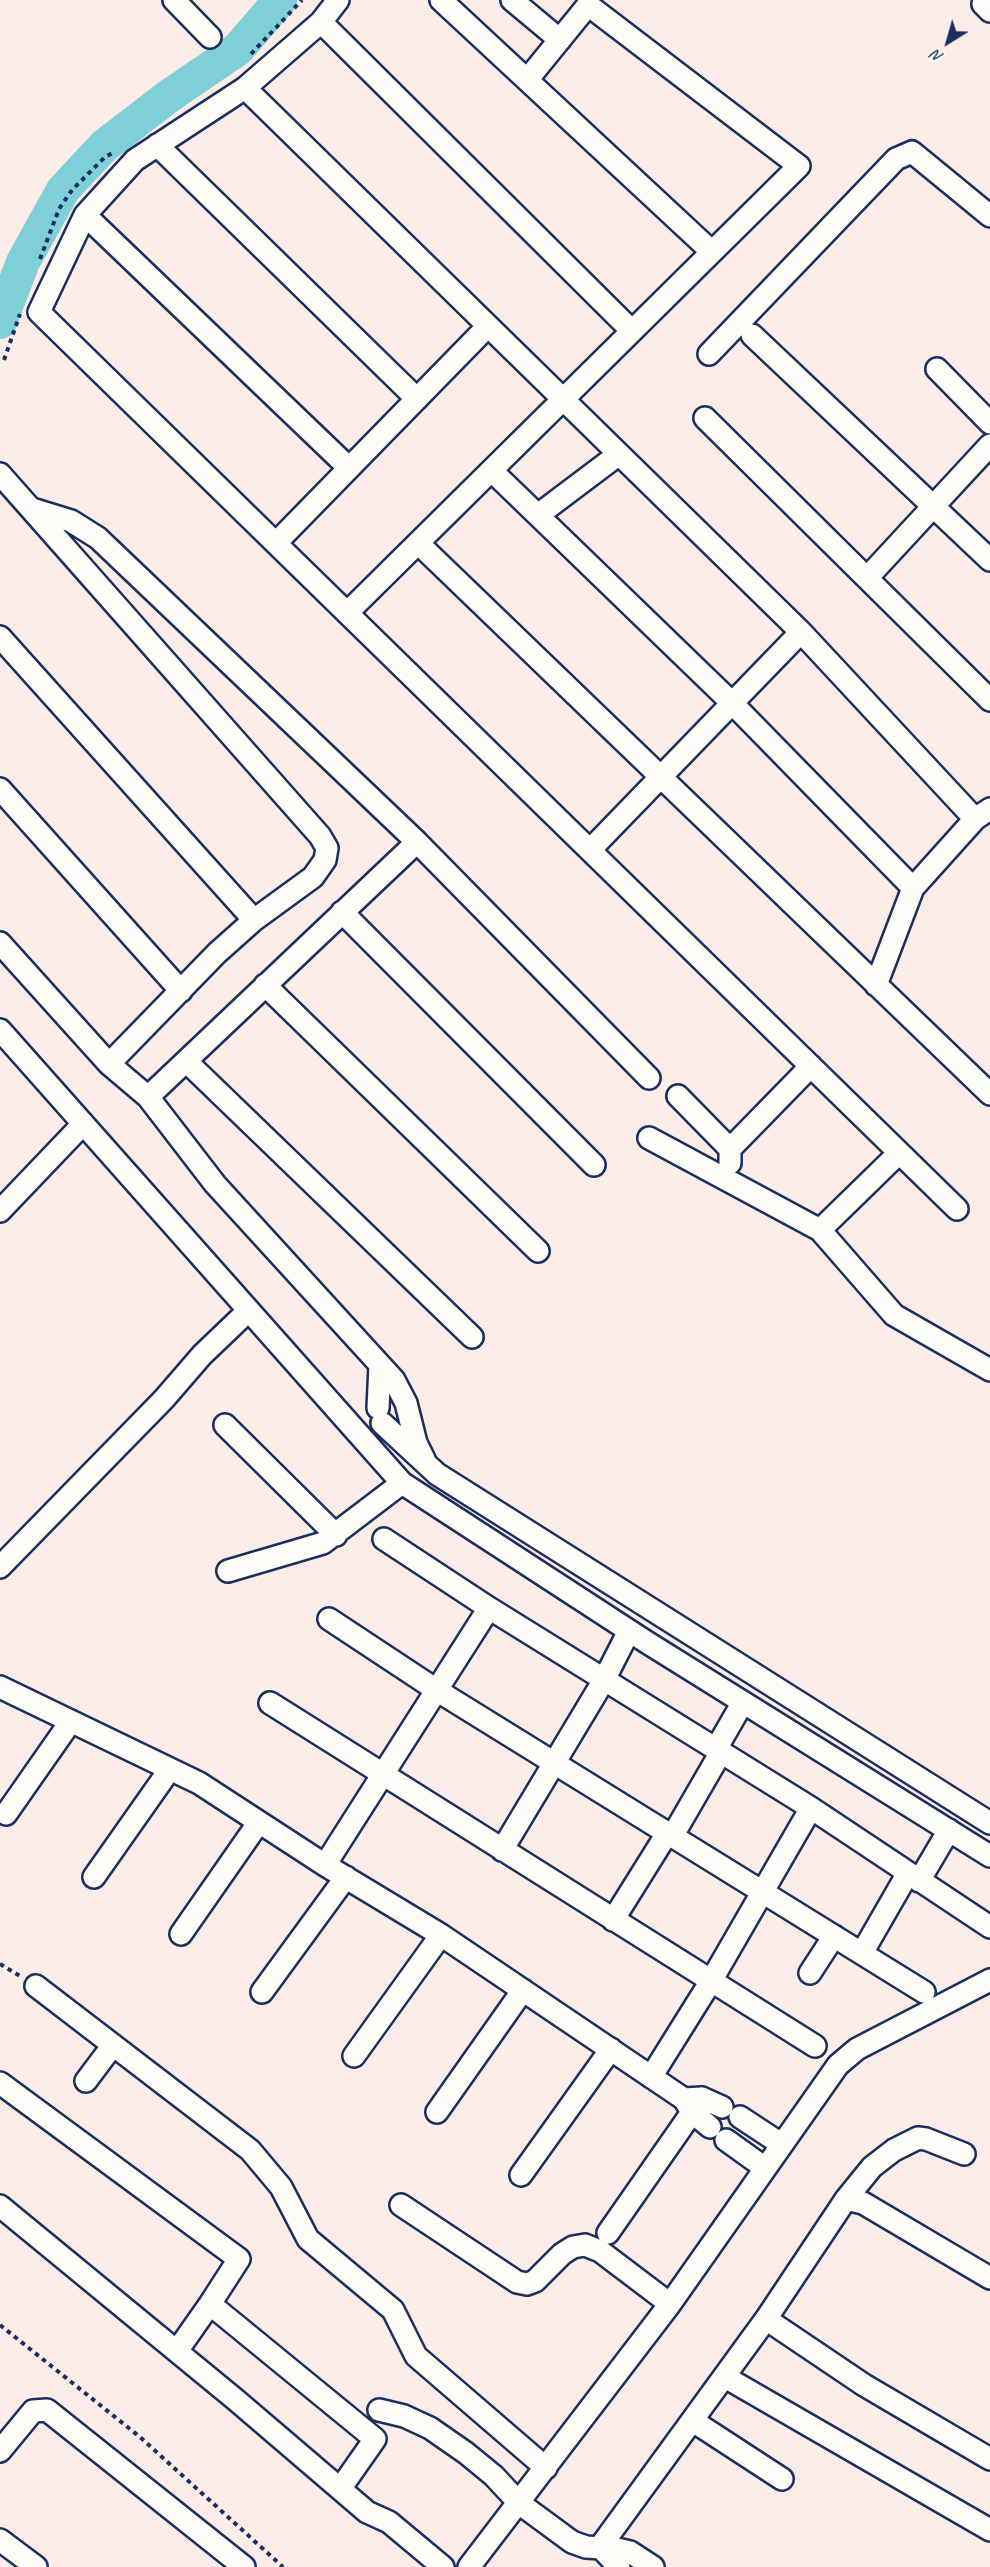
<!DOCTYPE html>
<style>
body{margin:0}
#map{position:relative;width:990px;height:2567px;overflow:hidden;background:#fbece7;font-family:Caveat,sans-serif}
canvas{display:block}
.north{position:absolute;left:918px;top:12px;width:60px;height:60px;-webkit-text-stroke:4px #fdfcf7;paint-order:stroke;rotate:217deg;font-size:16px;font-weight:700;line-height:24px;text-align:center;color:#1b2f5e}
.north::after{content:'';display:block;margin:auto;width:21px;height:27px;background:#1b2f5e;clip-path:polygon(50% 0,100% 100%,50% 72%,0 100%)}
</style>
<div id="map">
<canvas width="990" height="2567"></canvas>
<div class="north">N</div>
</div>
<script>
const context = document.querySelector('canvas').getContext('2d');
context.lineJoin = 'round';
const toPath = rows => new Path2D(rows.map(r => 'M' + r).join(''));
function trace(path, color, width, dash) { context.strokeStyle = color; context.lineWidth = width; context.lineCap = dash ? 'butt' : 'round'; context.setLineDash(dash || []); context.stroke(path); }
trace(toPath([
 [0,322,23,262,63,190,104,146,169,96,238,49,280,0]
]), '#7ecfd8', 34);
const minor = toPath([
 [174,0,210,37],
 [338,0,321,22,245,88,135,160,85,215,39,312,957,1209],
 [441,0,712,252],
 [512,0,560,40],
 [983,4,990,11],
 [321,22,632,331],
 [245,88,801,632,590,850],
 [157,145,417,399],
 [85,215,349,468],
 [752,335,990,560],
 [709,354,896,159,912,152,990,216],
 [937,369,990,423],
 [705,418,990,700],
 [492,471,732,703,913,888],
 [0,474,320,836,327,848,325,860,313,877,254,920,217,953,109,1064],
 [32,509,71,521,98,538,417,842,649,1078],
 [538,515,619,454],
 [276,543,488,326],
 [418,543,990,1094],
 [867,578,990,445],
 [347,613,799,166,588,5,527,80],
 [801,632,975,819],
 [0,637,254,920],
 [0,789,181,991],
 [342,912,594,1165],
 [0,943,109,1064,148,1097,215,1184,394,1380,406,1403,416,1443,424,1459],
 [265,985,538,1251],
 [876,985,913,888,975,819,990,809],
 [0,1030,402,1483,648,1643,990,1856],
 [186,1061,472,1337],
 [678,1096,730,1149,730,1163],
 [148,1097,417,842],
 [649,1138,820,1230,894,1315,990,1370],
 [730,1149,811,1066],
 [0,1211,83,1124],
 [820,1230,899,1153],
 [378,1408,380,1365],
 [382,1423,437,1474,990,1823],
 [225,1425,336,1535],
 [384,1539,489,1608,811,1808,990,1927],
 [0,1567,164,1399,202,1355,248,1311],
 [228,1571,323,1543,402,1483],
 [329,1619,438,1691,924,1992],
 [0,1687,199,1783,325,1865,441,1935,684,2099],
 [270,1703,815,2046],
 [716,1749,743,1702],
 [6,1814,71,1721],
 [673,1835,721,1752],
 [502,1850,604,1680,629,1631],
 [325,1865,489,1608],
 [94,1877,170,1769],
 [919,1881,949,1830],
 [613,1920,668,1832],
 [181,1934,259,1822],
 [862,1953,908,1873],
 [810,1973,834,1936],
 [36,1986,250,2150,281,2187,308,2239,393,2310,416,2356,546,2468],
 [262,1992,346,1877],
 [354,2056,441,1935],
 [651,2077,711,1981,811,1808],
 [86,2081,113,2045],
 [0,2083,239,2259,210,2304],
 [437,2112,523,1990],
 [740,2117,781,2144],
 [710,2127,692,2112,684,2099,702,2098,722,2107],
 [726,2140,765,2168],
 [521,2175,611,2049],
 [846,2199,863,2203,990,2278],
 [401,2205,517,2282,527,2284,535,2281,562,2254,573,2247,585,2245,600,2251,670,2304],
 [0,2206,236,2400,367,2512,389,2522,443,2567],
 [608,2233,702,2098],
 [766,2319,864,2385,990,2459],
 [177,2351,210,2304,375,2439,340,2489],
 [725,2377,990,2530],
 [379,2410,404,2416,430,2428,466,2453,494,2476,519,2503,572,2542,586,2547,617,2549,630,2552,653,2567],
 [693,2421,782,2479],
 [0,2451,33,2411,47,2410,244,2567],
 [0,2540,36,2567],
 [469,2567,670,2304,838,2065,857,2049,990,1980],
 [619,2567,600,2547,766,2319,846,2199,872,2167,894,2150,918,2138,926,2139,964,2154]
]);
trace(minor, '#1b2f5e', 26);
trace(toPath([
 [251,54,302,0],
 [40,259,59,209,72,190,105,157,114,152],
 [4,360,20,314],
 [0,1964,20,1976],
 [0,2325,140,2437,283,2567]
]), '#1b2f5e', 4, [4.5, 4.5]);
trace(minor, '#fdfcf7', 21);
</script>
